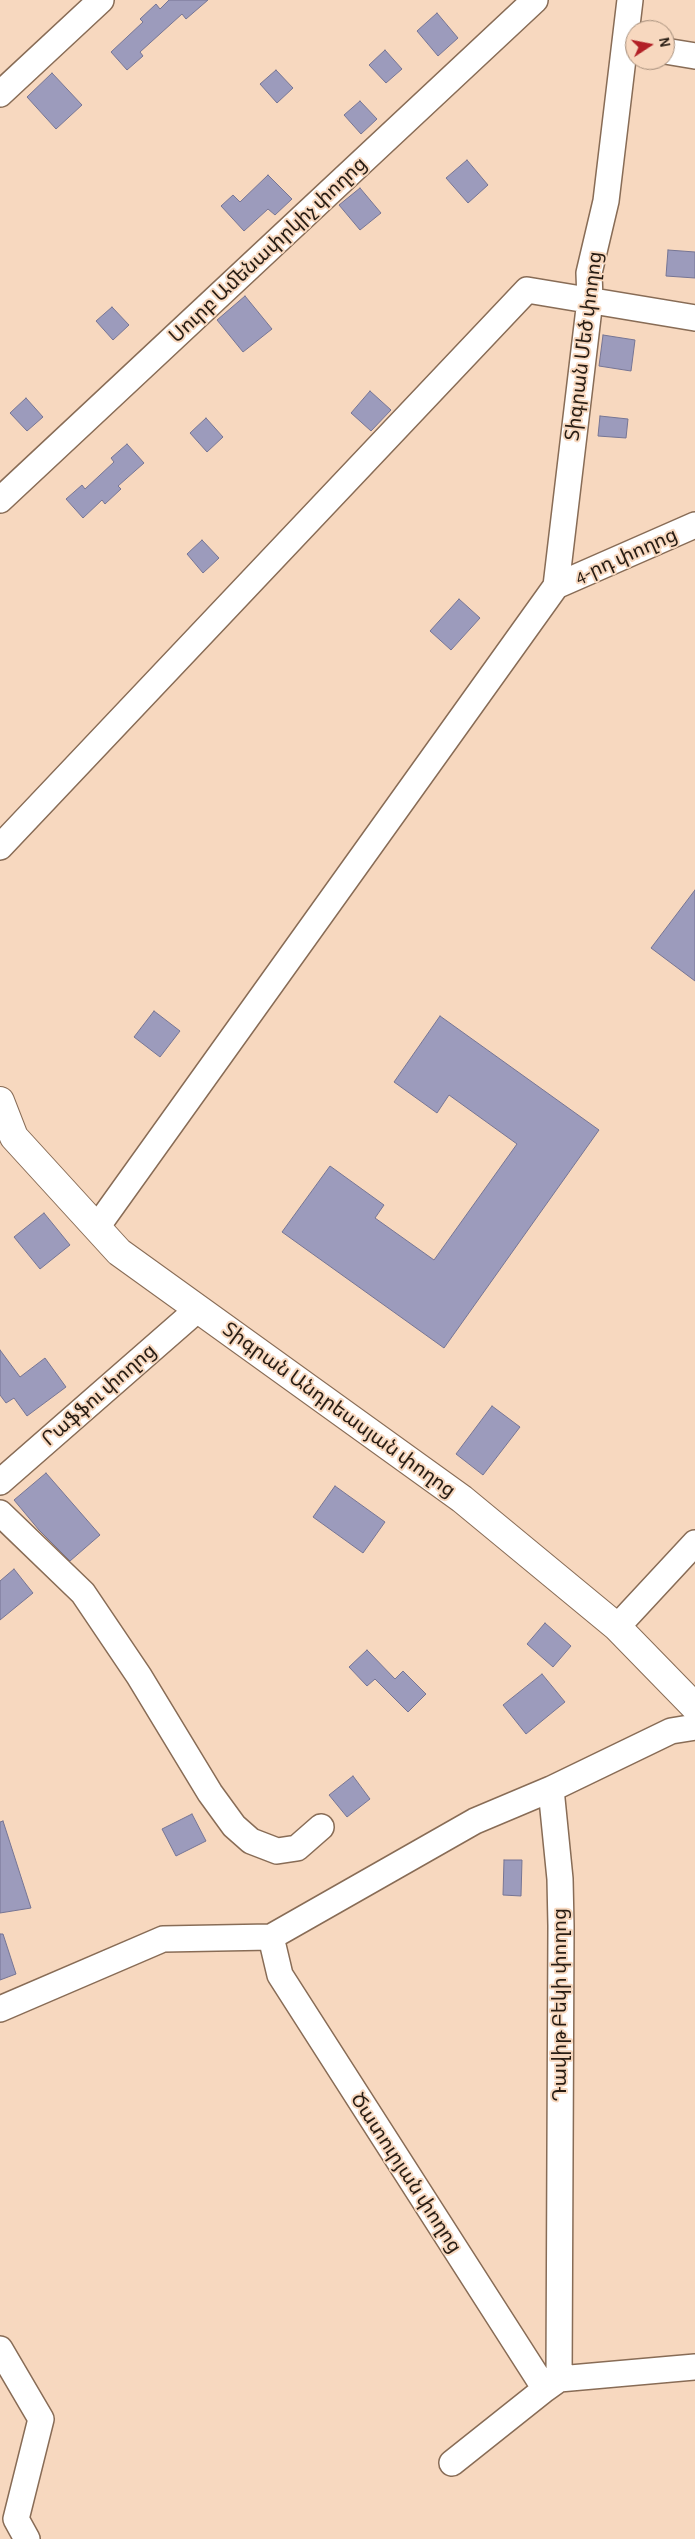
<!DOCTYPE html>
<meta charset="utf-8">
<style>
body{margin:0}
#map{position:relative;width:695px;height:2539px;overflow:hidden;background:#f7d8bf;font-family:"Alegreya Sans",sans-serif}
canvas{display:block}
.north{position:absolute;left:625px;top:20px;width:50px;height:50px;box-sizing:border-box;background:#f7d8bf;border:1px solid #a48d7a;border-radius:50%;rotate:79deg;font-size:14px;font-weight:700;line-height:20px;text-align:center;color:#271c13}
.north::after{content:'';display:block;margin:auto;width:18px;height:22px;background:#b22026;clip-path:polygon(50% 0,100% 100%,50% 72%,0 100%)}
</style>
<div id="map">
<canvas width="695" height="2539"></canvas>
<div class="north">N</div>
</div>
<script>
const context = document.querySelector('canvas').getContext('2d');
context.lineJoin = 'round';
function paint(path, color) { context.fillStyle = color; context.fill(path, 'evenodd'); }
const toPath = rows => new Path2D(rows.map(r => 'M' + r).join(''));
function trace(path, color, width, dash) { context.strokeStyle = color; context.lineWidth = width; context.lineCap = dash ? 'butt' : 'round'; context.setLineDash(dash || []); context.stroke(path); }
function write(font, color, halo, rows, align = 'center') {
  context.font = font + ' "Alegreya Sans","Noto Sans Armenian",sans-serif'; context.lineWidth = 4; context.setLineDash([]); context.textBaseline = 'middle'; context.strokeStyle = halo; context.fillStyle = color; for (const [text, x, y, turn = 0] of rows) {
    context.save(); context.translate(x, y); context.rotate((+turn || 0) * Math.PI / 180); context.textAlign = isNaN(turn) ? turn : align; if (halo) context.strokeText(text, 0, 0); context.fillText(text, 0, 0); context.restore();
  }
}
const building = toPath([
 [169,0,208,0,186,19,182,14,140,52,143,56,127,70,111,52,143,22,140,19,156,4,160,9,169,0],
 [437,13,458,38,438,56,417,31,437,13],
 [385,50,402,69,386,83,369,65,385,50],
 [276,70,293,88,277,103,260,84,276,70],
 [52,73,82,105,56,129,27,97,52,73],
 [360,101,377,119,361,134,344,115,360,101],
 [467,160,488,185,468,203,446,178,467,160],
 [268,175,292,199,275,215,268,209,244,231,221,206,233,195,240,202,268,175],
 [360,188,381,213,360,230,339,205,360,188],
 [668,250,695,252,695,278,666,276,668,250],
 [245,296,272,329,243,352,217,320,245,296],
 [112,307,129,325,113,340,96,321,112,307],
 [603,335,635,340,631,371,599,366,603,335],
 [370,391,391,410,371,431,351,413,370,391],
 [26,398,43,417,27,431,10,413,26,398],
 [600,416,628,419,626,438,598,436,600,416],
 [206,418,223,437,207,452,190,433,206,418],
 [127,444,144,463,118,486,121,489,105,504,102,500,83,518,66,499,82,485,85,489,114,462,111,458,127,444],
 [202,540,219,558,203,573,187,554,202,540],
 [459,599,480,618,451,650,430,631,459,599],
 [695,890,695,981,651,948,695,890],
 [154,1011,180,1031,160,1057,134,1037,154,1011],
 [440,1016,599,1130,444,1348,282,1232,330,1166,384,1205,375,1218,434,1260,517,1144,449,1095,437,1113,394,1082,440,1016],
 [44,1213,70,1245,40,1269,14,1237,44,1213],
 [0,1350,20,1377,45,1358,66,1387,27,1416,14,1398,6,1403,0,1395,0,1350],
 [492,1406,520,1427,483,1475,456,1454,492,1406],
 [46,1473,100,1535,70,1561,39,1530,14,1500,46,1473],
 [335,1486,385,1522,363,1553,313,1517,335,1486],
 [14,1569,33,1593,0,1620,0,1581,14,1569],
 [545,1623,571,1646,553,1667,527,1644,545,1623],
 [367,1650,395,1679,403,1671,426,1694,408,1712,375,1679,367,1686,349,1667,367,1650],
 [542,1674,565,1702,526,1734,503,1705,542,1674],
 [353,1776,370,1799,347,1817,329,1795,353,1776],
 [192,1814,206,1841,176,1856,162,1829,192,1814],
 [3,1821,31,1908,0,1913,0,1822,3,1821],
 [504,1860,522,1860,521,1896,503,1895,504,1860],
 [0,1934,3,1934,16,1974,0,1980,0,1934]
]);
paint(building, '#9c9bbc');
trace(building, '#767594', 1);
const minor = toPath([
 [665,51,695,56],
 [0,94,101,0],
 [0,500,535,0],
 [556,586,695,525],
 [0,847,527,290,695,318],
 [97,1227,556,586,590,300,589,273,606,201,630,0],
 [0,1482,198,1309],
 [0,1513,83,1593,139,1676,210,1793,234,1826,251,1841,277,1851,297,1848,321,1827],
 [617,1627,695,1543],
 [271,1937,280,1975,545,2389,559,2379,695,2367],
 [0,2009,163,1939,271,1937,475,1821,551,1789],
 [0,2349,41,2419,16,2519,27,2539],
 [559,2379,561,1926,560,1879,551,1789,671,1731,695,1727],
 [452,2463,545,2389]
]);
const major = toPath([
 [0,1101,14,1137,119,1252,462,1499,617,1627,695,1707]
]);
trace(minor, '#886c56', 28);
trace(major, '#886c56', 30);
trace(minor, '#fff', 25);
trace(major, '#fff', 28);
write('20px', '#271c13', '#f7d8bf', [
 ["Սուրբ Ամենափրկիչ փողոց",268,250,-43],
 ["Տիգրան Մեծ փողոց",584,346,-83],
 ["4-րդ փողոց",626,556,-24],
 ["Րաֆֆու փողոց",99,1395,-41],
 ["Տիգրան Անդրեասյան փողոց",339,1410,36],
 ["Դավիթ Բեկի փողոց",560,2005,-90],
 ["Ծատուրյան փողոց",406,2173,57]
]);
</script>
